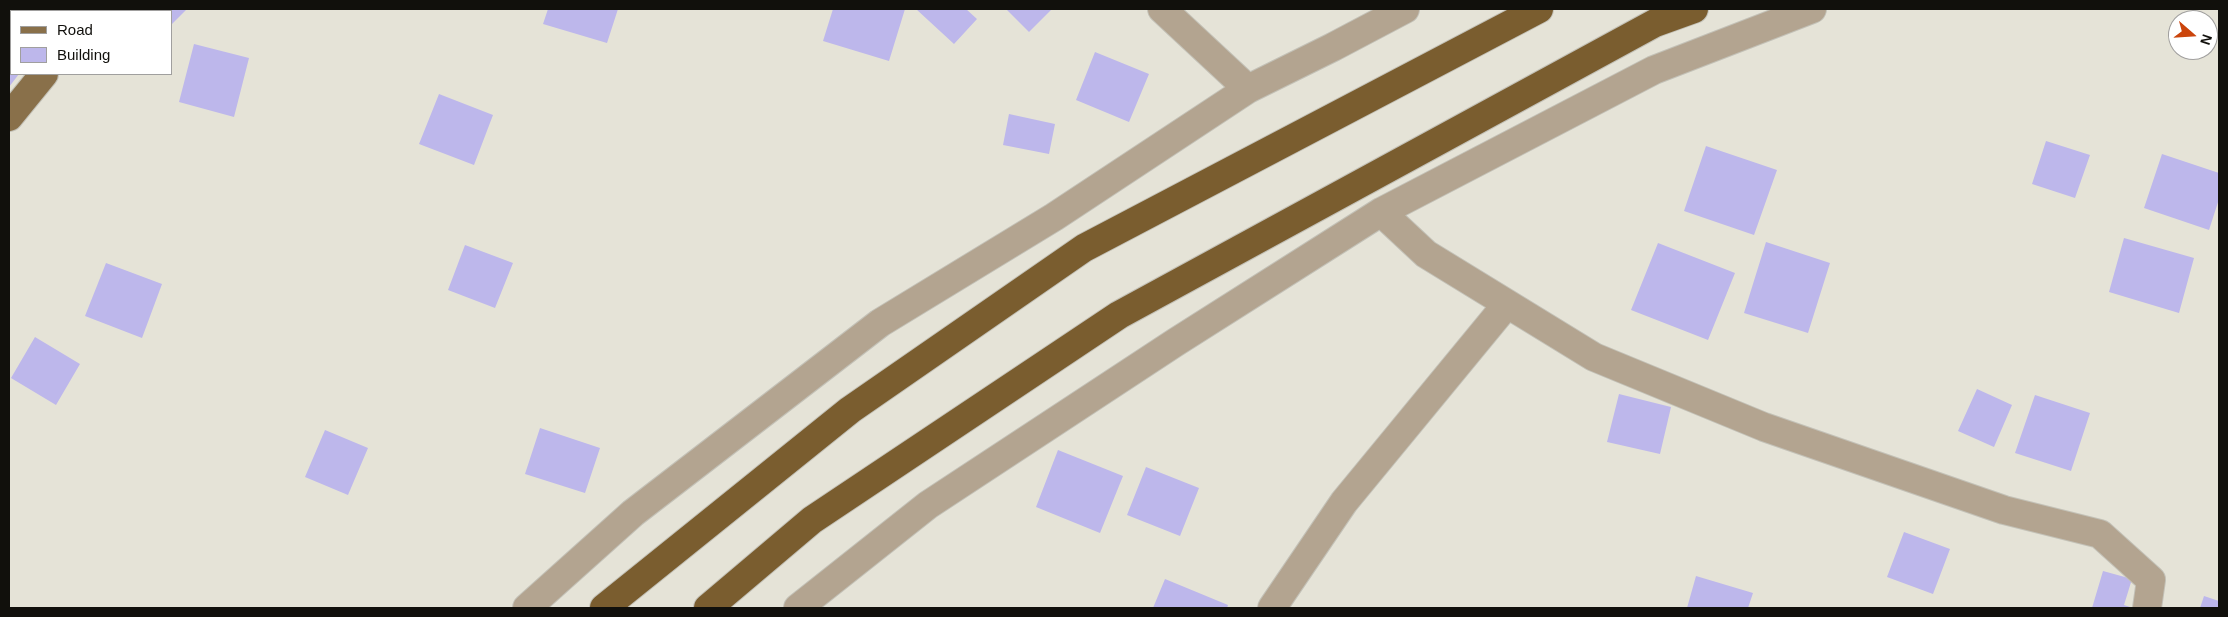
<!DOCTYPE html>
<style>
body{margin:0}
#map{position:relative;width:2228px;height:617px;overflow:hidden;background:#e5e3d7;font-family:Arial,sans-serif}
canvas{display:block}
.frame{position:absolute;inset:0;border:10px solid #11100c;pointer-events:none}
.legend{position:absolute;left:10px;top:10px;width:162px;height:65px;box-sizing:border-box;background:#fff;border:1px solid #a09f9e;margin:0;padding:6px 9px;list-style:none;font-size:15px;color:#11100c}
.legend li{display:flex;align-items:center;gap:10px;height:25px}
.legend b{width:25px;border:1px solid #a09f9e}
.north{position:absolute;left:2168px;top:10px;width:50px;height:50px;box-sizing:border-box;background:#fff;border:1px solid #a09f9e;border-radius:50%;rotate:109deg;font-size:14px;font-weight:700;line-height:20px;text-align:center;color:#11100c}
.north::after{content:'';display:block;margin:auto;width:18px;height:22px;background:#cb450c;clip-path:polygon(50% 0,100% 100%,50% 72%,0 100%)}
</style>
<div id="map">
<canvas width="2228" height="617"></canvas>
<div class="frame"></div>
<ul class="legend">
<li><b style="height:6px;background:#89704a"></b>Road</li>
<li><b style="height:14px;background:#bdb7eb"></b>Building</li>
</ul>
<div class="north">N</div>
</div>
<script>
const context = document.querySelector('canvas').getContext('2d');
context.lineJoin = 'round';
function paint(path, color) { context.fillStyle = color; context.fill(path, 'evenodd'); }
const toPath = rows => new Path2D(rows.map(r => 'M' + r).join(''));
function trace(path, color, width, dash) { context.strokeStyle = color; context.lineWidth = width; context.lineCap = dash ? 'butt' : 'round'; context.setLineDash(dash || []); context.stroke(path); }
paint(toPath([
 [136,9,187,9,171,25,171,11,138,11],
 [548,9,618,9,607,43,543,24],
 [833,9,905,9,889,61,823,41],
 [916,9,966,9,977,19,954,44],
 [1006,9,1052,9,1029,32],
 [194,44,249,58,234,117,179,102],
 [9,51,11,53,11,74,19,74,9,87],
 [1095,52,1149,74,1129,122,1076,100],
 [439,94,493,115,474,165,419,144],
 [1009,114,1055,124,1049,154,1003,145],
 [2046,141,2090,155,2075,198,2032,184],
 [1706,146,1777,170,1754,235,1684,211],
 [2162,154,2219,173,2219,199,2209,230,2144,208],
 [2124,238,2194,258,2179,313,2109,292],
 [1766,242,1830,263,1808,333,1744,313],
 [1658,243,1735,273,1708,340,1631,310],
 [465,245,513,263,495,308,448,290],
 [106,263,162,284,142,338,85,316],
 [35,337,80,364,56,405,11,378],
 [1977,389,2012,405,1994,447,1958,431],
 [1619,394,1671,407,1660,454,1607,442],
 [2035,395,2090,413,2071,471,2015,453],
 [540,428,600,448,585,493,525,474],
 [325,430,368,448,348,495,305,477],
 [1058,450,1123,476,1100,533,1036,507],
 [1146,467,1199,488,1180,536,1127,515],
 [1904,532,1950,549,1933,594,1887,577],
 [2103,571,2132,579,2124,605,2133,608,2092,608],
 [1696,576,1753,593,1748,608,1687,608],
 [1165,579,1228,605,1227,608,1153,608],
 [2204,596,2219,601,2219,608,2200,608]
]), '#bdb7eb');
const minor = toPath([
 [47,9,52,11],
 [1162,9,1248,89],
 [1381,212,1426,254,1594,357,1764,427,2004,510,2100,534,2151,580,2147,608],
 [527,608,633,513,880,323,1054,217,1248,89,1333,47,1405,9],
 [798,608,928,505,1176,342,1381,212,1654,70,1812,9],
 [1272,608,1344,502,1507,304]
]);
const major = toPath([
 [95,11,97,9],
 [9,117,44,74]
]);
const highway = toPath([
 [604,608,850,410,1084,248,1539,9],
 [708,608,812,520,1119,315,1655,23,1694,9]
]);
trace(minor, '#c3c1b7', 30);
trace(major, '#c3c1b7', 30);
trace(highway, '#c3c1b7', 30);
trace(minor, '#b3a490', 28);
trace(major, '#89704a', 28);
trace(highway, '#7a5d2f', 28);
</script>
